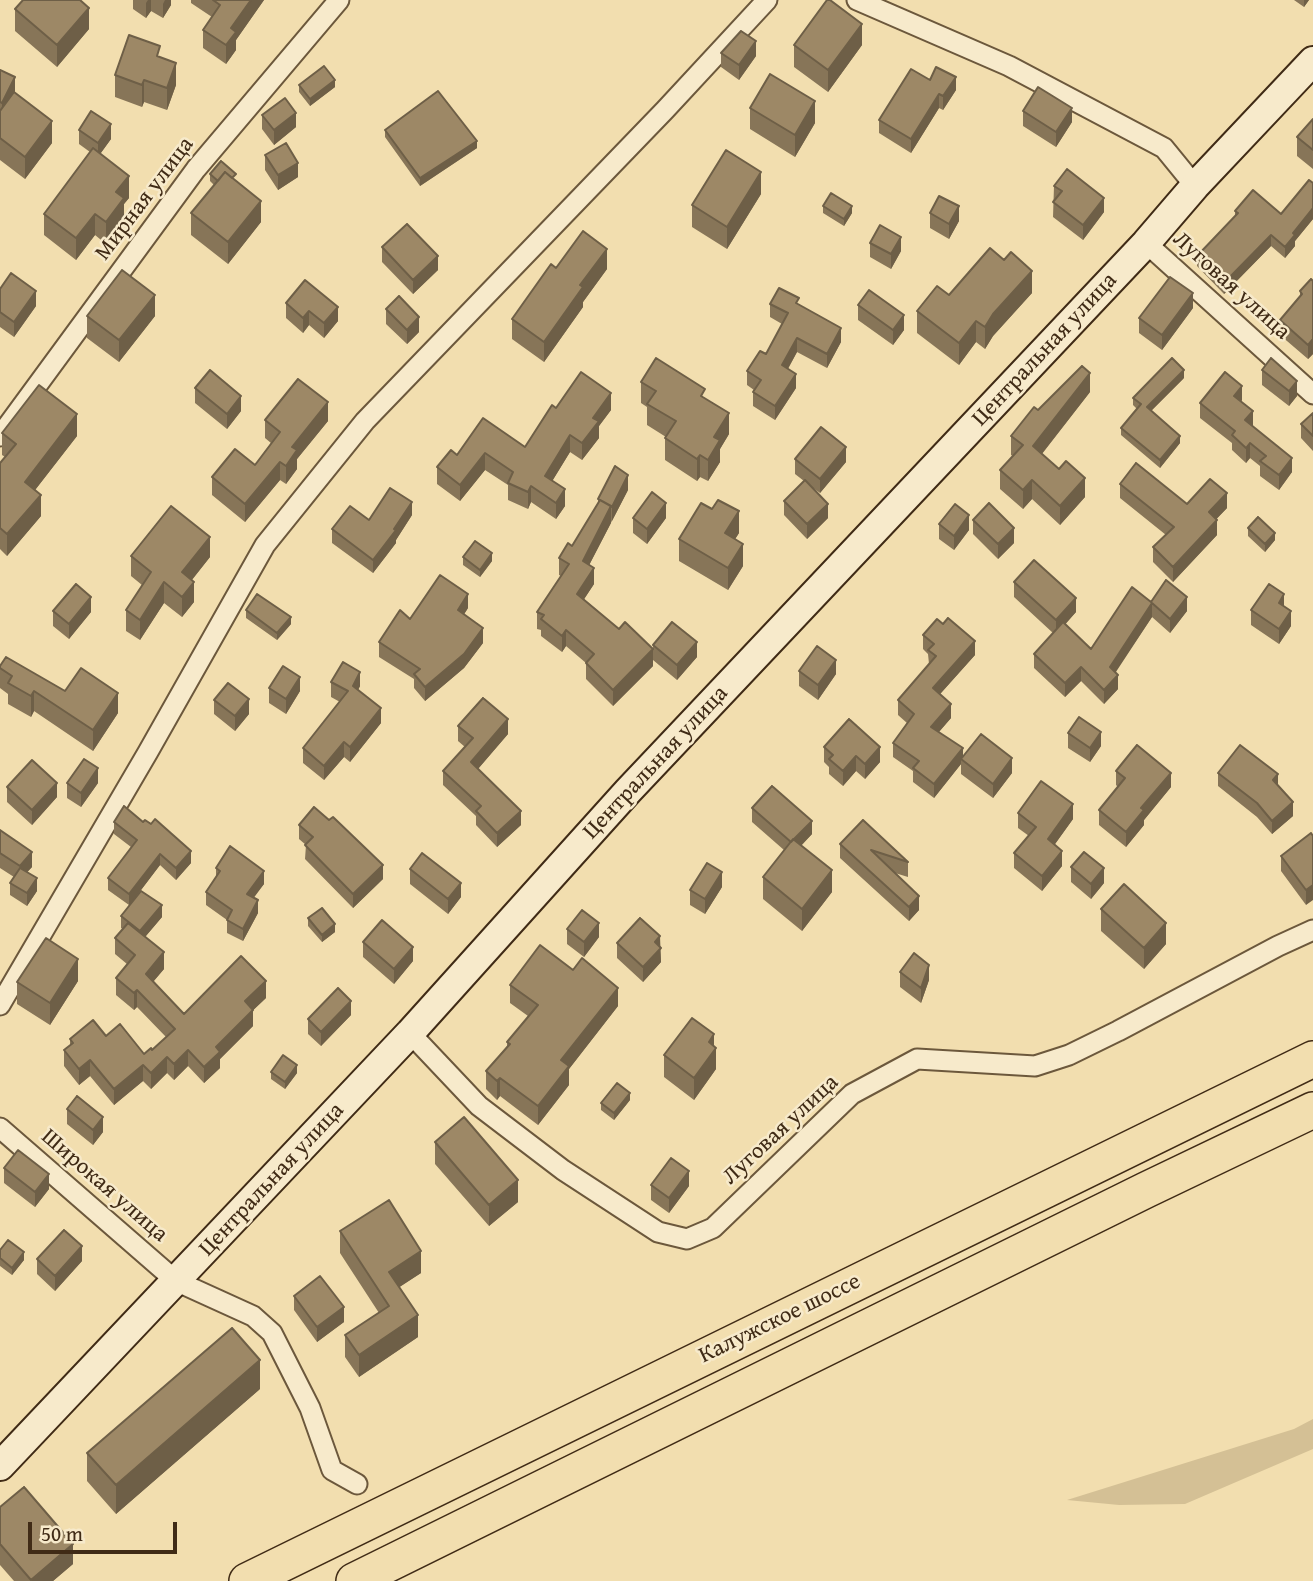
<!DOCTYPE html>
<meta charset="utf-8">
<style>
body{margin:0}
#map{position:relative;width:1313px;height:1581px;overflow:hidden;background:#f2deaf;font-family:"Gentium Book Plus",serif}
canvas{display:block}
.scale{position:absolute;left:28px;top:1522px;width:149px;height:32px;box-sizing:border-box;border:4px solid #402b16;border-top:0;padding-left:9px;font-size:21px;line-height:24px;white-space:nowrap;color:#402b16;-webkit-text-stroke:5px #f7eacb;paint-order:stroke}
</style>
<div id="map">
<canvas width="1313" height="1581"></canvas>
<div class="scale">50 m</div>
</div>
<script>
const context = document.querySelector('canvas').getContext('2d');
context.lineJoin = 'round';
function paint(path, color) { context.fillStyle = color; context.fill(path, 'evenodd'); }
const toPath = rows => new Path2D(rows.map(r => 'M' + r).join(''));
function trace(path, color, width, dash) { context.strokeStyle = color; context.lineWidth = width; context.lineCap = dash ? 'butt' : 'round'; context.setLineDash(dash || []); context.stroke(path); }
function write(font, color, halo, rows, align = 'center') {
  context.font = font + ' "Gentium Book Plus",serif'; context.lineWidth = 5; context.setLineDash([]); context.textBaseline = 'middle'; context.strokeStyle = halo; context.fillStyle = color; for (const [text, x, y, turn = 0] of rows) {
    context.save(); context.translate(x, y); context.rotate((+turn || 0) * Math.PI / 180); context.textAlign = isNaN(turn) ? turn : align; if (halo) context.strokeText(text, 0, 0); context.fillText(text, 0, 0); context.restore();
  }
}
paint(toPath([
 [1313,1419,1313,1449,1185,1504,1119,1505,1067,1500,1294,1429]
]), '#d4c095');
const street = toPath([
 [857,0,1009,66,1164,148,1195,186],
 [1146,243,1313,394],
 [0,436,196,169,339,0],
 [0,1005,148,752,265,545,365,421,665,110,767,0],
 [410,1033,479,1106,563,1170,658,1232,687,1239,713,1228,852,1094,917,1059,1035,1066,1069,1055,1118,1031,1278,946,1313,930],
 [0,1128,176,1281,253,1316,272,1333,310,1408,332,1470,357,1484]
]);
const secondary = toPath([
 [0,1466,410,1033,628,791,1146,243,1195,186,1313,61]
]);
const highway = toPath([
 [247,1581,1313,1059],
 [354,1581,1146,1190,1313,1110]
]);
trace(street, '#6c583c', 23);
trace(secondary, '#402b16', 32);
trace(highway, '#402b16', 38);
trace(street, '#f7eacb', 19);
trace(secondary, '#f7eacb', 28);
trace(highway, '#f2deaf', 35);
paint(toPath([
 [133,0,171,0,171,5,163,18,151,11,146,18,133,9],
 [191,0,264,0,236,40,236,50,226,64,203,48,203,30,212,17,191,3],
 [1294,0,1309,0,1304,7],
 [15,9,89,29,57,67,15,31],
 [794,45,862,45,828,92,794,67],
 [721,53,756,56,739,80,721,67],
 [160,57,176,85,167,110,144,102,142,107,115,97,115,75],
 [0,70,15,91,14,93,52,143,25,179,0,160],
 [930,80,956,90,943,110,939,108,911,153,879,133,879,120],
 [299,85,335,87,310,106,299,92],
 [750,108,815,123,795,157,750,129],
 [1023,111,1072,122,1056,147,1023,126],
 [262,115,296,127,274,145,262,129],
 [1313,119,1313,169,1297,156,1297,137],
 [79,130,111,139,100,154,129,198,124,204,124,220,106,244,95,235,76,260,44,235,44,214,90,152,79,144],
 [385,130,477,148,420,186,385,137],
 [265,155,298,177,278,190,265,170],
 [210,174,236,181,261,222,228,264,191,235,191,213,214,185,210,181],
 [1313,183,1313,219,1295,241,1295,246,1285,258,1271,246,1224,294,1197,266,1197,256,1235,216,1235,211,1281,214],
 [1054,186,1104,212,1083,240,1053,217],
 [761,194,727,249,692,227,692,205],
 [823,206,852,213,844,226,823,213],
 [930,213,959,221,949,239,930,228],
 [870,243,901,251,891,269,870,257],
 [382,247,438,270,413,294,382,262],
 [556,268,607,269,583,302,583,307,544,362,512,339,512,319],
 [305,280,338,321,324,338,309,325,303,333,286,318,286,303],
 [1313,281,1313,354,1308,359,1280,335,1280,320,1300,297,1300,291],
 [0,289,36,306,14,337,0,327],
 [1032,293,993,336,985,349,976,342,959,365,917,333,917,311,949,295],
 [770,304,799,305,841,342,827,368,797,352,788,369,796,388,775,420,753,406,753,392,754,390,747,385,747,371,766,354,782,324,770,317],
 [858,305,904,330,893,345,858,320],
 [1193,308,1162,350,1139,333,1139,318],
 [386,309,419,332,407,344,386,324],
 [87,316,155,316,119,362,87,338],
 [1262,370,1297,396,1289,406,1262,385],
 [1184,378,1151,411,1180,443,1160,468,1121,435,1121,428,1137,409,1133,405,1133,398],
 [641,382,705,398,729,434,720,449,720,462,708,481,700,477,697,481,665,460,665,438,666,437,647,425,647,407,641,403],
 [195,388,241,411,227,429,195,403],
 [1090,392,1042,454,1085,497,1060,525,1032,499,1023,509,1000,489,1000,470,1013,456,1011,455,1011,436,1038,410],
 [1242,400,1241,402,1253,426,1292,472,1279,490,1260,476,1260,466,1250,458,1246,463,1232,450,1232,443,1200,418,1200,403],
 [556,408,611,410,599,426,599,438,582,460,570,452,552,481,565,506,556,519,531,502,528,509,508,500,508,485,485,470,460,501,437,484,437,467,457,455,525,447],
 [1313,413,1313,451,1301,438,1301,424],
 [265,420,328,421,297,459,297,469,286,484,280,480,245,522,212,495,212,477,255,465,271,443,265,438],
 [2,433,77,436,35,490,41,516,7,556,0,549,0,463,5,457,2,455],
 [795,459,846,462,820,493,809,485,828,518,807,539,784,515,784,501,804,481,795,474],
 [1120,484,1187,504,1227,508,1216,519,1217,535,1173,582,1153,562,1153,547,1166,535,1120,498],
 [628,490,589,565,594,584,584,599,619,629,653,649,653,645,697,657,677,680,653,660,653,666,613,706,586,679,586,663,566,646,562,652,541,636,541,630,537,629,537,612,561,576,559,575,559,558,572,546,598,504,598,499],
 [412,515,396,540,396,543,373,573,332,543,332,529],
 [633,518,666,518,647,544,633,533],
 [973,520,1014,543,998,559,973,534],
 [939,524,969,530,954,550,939,539],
 [1248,528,1275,540,1265,552,1248,536],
 [739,533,735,539,743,566,728,590,679,561,679,539],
 [131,556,210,557,192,580,194,602,182,617,164,603,140,640,126,631,126,610,142,585,131,576],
 [463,557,492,561,480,577,463,565],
 [1014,582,1076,612,1065,624,1091,649,1151,602,1187,611,1170,633,1152,617,1115,672,1118,689,1104,704,1081,681,1065,697,1034,668,1034,654,1053,633,1014,597],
 [1284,606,1291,626,1279,644,1251,625,1251,610],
 [468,608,464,614,483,643,464,668,425,701,414,688,414,679,379,657,379,642,410,619],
 [246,610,291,624,277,640,246,618],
 [53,611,91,612,69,639,53,626],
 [923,635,975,655,940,694,951,718,939,732,963,758,1012,773,993,798,961,774,961,764,934,798,913,782,913,771,893,757,893,743,907,723,898,715,898,700,929,664,928,654,923,649],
 [0,666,65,691,118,713,93,751,34,711,31,717,8,704,8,694,0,688],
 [799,671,836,674,818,700,799,686],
 [331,682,360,686,358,690,381,723,350,762,344,757,324,780,303,763,303,748,340,702,331,697],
 [269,688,300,691,286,714,269,703],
 [214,700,249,714,235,731,214,714],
 [458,726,508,734,478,769,521,825,497,847,476,825,476,816,443,785,443,771,465,747,458,741],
 [1068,733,1101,746,1090,762,1068,748],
 [824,747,880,762,865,779,856,771,843,786,829,774,829,767,824,762],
 [1116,771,1171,787,1144,820,1144,825,1126,847,1099,825,1099,810,1118,787,1116,785],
 [1218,773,1278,785,1293,816,1272,834,1257,817,1218,786],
 [67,783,98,783,81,807,67,798],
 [7,787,57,797,32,825,7,802],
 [752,808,812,834,801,846,832,892,802,931,763,899,763,877,784,850,752,822],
 [1018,813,1073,819,1054,845,1062,866,1042,891,1014,868,1014,853,1029,836,1018,828],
 [863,820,908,862,908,877,895,873,919,910,909,921,840,858,840,844],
 [114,822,191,863,176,880,160,865,134,899,162,917,145,937,164,969,153,982,184,1014,266,998,253,1010,253,1026,220,1059,220,1068,204,1083,188,1066,174,1080,167,1073,151,1089,143,1081,114,1105,90,1076,79,1085,64,1066,64,1050,70,1045,70,1039,106,1036,144,1054,152,1050,166,1037,137,1007,134,1010,116,995,116,978,127,964,115,954,115,938,123,929,121,928,121,916,129,905,108,890,108,878,131,847,114,834],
 [299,825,383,879,353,908,305,859,306,845,299,839],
 [0,830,32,867,27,872,37,891,27,906,10,895,10,883,14,877,0,868],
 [1311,833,1306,905,1281,871,1281,856],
 [1071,867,1104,883,1091,899,1071,882],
 [216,868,264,884,253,897,258,913,243,941,227,933,227,920,206,905,206,892,216,877],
 [410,869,461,897,448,914,410,884],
 [722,887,705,914,690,905,690,890],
 [1101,909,1166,944,1144,969,1101,931],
 [308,918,335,932,322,942,308,926],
 [567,929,599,937,584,957,567,944],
 [363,942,413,961,394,984,363,957],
 [617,943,660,947,661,962,643,982,617,958],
 [900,972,929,980,921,1003,900,987],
 [78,981,50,1025,17,1004,17,982],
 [510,985,618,1006,569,1069,569,1085,538,1125,500,1096,497,1100,486,1089,486,1071,507,1046,507,1042,528,1016,510,1003],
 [351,1015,321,1046,308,1034,308,1019],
 [714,1046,716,1069,694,1100,664,1077,664,1055],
 [271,1072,297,1073,285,1089,271,1079],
 [630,1100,614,1120,601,1110,601,1103],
 [67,1109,103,1132,93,1145,67,1124],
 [435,1142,518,1202,489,1226,435,1164],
 [4,1168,49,1189,35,1207,4,1183],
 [651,1185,689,1186,669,1213,651,1200],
 [340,1231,421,1273,399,1287,418,1337,359,1377,345,1357,345,1335,379,1313,340,1253],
 [0,1250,24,1260,12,1275,0,1266],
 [37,1259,82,1261,55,1291,37,1274],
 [294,1296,344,1322,317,1342,294,1310],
 [260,1389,116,1514,87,1481,87,1453],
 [0,1507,73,1564,53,1581,14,1581,0,1565]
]), '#877558');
paint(toPath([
 [148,0,151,0,151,11,146,18,146,3],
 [165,0,171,0,171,5,163,18,163,4],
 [251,0,264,0,236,40,236,50,226,64,226,45,231,28],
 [1304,0,1309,0,1304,7],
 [89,8,89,29,57,67,57,45],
 [862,24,862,45,828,92,828,70],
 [756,41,756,56,739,80,739,65],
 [176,63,176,85,167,110,167,88],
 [15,77,15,91,2,118,2,103],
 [956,77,956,90,943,110,943,96],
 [144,80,144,102,142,107,142,85],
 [335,80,335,87,310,106,310,99],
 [939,94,939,108,911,153,911,139],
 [815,101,815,123,795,157,795,135],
 [1072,108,1072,122,1056,147,1056,132],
 [296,113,296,127,274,145,274,130],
 [52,121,52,143,25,179,25,157],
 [111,124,111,139,98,157,98,143],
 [477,141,477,148,420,186,420,178],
 [298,163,298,177,278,190,278,175],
 [761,172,761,194,727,249,727,227],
 [129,176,129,198,124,204,124,220,106,244,106,222,116,192],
 [1104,198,1104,212,1083,240,1083,225],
 [261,201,261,222,228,264,228,242],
 [852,206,852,213,844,226,844,219],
 [959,206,959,221,949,239,949,224],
 [1313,208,1313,219,1295,241,1295,246,1285,258,1285,247,1293,233],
 [95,214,95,235,76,260,76,238],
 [1271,235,1271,246,1224,294,1224,283],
 [901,237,901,251,891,269,891,254],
 [607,249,607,269,583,302,583,307,544,362,544,342,580,285],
 [438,256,438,270,413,294,413,280],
 [1032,271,1032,293,993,336,985,349,985,327,993,314],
 [36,291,36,306,14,337,14,322],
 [1193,293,1193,308,1162,350,1162,335],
 [155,295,155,316,119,362,119,340],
 [338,307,338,321,324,338,324,323],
 [309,311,309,325,303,333,303,318],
 [904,315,904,330,893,345,893,330],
 [419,317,419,332,407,344,407,330],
 [976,321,976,342,959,365,959,343],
 [841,328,841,342,827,368,827,354],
 [797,338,797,352,782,379,782,365],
 [1313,339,1313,354,1308,359,1308,345],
 [1184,370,1184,378,1147,415,1147,407],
 [1090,373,1090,392,1033,465,1033,446],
 [796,374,796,388,775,420,775,406],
 [1297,381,1297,396,1289,406,1289,391],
 [1242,386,1242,400,1234,410,1234,396],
 [611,393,611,410,599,426,599,438,582,460,582,443,593,418],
 [241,396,241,411,227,429,227,414],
 [328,402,328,421,297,459,297,469,286,484,286,466,292,447],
 [1253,411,1253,426,1245,420],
 [729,413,729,434,720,449,720,462,708,481,708,460,714,437],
 [77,414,77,436,25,503,25,482],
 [570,435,570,452,545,493,545,476],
 [1180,436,1180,443,1160,468,1160,460],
 [1250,443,1250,458,1246,463,1246,448],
 [846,447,846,462,820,493,820,479],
 [485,453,485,470,460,501,460,485],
 [700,455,700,477,697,481,697,459],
 [1292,458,1292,472,1279,490,1279,475],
 [280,462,280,480,245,522,245,504],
 [628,475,628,490,612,521,612,507],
 [1085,478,1085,497,1060,525,1060,506],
 [1032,480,1032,499,1023,509,1023,490],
 [531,486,531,502,528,509,528,492],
 [565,489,565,506,556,519,556,503],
 [1227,493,1227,508,1209,527,1209,512],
 [41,495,41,516,7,556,7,534],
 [412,502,412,515,396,540,396,543,373,573,373,560],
 [666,503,666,518,647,544,647,529],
 [828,504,828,518,807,539,807,524],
 [611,506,611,523,583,577,583,561],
 [739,511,739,533,725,555,725,533],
 [969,515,969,530,954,550,954,536],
 [1217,520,1217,535,1173,582,1173,567],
 [1014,528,1014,543,998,559,998,544],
 [1275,533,1275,540,1265,552,1265,544],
 [210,537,210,557,182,592,182,572],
 [743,544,743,566,728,590,728,568],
 [492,553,492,561,480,577,480,570],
 [594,568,594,584,577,610,577,594],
 [164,582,164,603,140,640,140,620],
 [194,582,194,602,182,617,182,597],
 [468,594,468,608,458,624,458,610],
 [1284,594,1284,609,1279,603],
 [91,597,91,612,69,639,69,624],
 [1187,597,1187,611,1170,633,1170,619],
 [1076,598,1076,612,1056,635,1056,620],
 [1152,603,1152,617,1110,681,1110,667],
 [1291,611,1291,626,1279,644,1279,629],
 [291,617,291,624,277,640,277,633],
 [483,628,483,643,464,668,425,701,425,687],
 [566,630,566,646,562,652,562,636],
 [975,641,975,655,933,702,933,688],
 [697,642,697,657,677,680,677,665],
 [653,649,653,666,613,706,613,690],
 [836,660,836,674,818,700,818,685],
 [1081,667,1081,681,1065,697,1065,683],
 [360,672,360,686,353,700,353,686],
 [1118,675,1118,689,1104,704,1104,690],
 [300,677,300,691,286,714,286,699],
 [34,691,34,711,31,717,31,696],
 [118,693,118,713,93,751,93,730],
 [249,699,249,714,235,731,235,716],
 [951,704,951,718,931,741,931,727],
 [381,708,381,723,350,762,350,747],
 [508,719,508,734,471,777,471,762],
 [1101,732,1101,746,1090,762,1090,748],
 [344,742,344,757,324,780,324,766],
 [880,747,880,762,865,779,865,764],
 [963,748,963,760,961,759,961,764,934,798,934,784],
 [856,756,856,771,843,786,843,771],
 [1012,758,1012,773,993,798,993,784],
 [98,768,98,783,81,807,81,793],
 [1171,773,1171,787,1144,820,1144,825,1126,847,1126,832,1141,808],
 [1278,774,1278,788,1273,780],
 [57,783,57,797,32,825,32,810],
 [1293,802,1293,816,1272,834,1272,821],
 [1073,804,1073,819,1048,854,1048,839],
 [521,811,521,825,497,847,497,833],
 [812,821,812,834,791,856,791,843],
 [191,851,191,863,176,880,176,868],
 [1062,851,1062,866,1042,891,1042,876],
 [32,852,32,867,20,880,20,866],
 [160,854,160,865,129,906,129,894],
 [383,865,383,879,353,908,353,894],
 [1104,868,1104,883,1091,899,1091,884],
 [832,870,832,892,802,931,802,909],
 [264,871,264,884,247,907,247,894],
 [722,872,722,887,705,914,705,899],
 [37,878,37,891,27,906,27,893],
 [461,883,461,897,448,914,448,899],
 [1313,885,1313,900,1306,905,1306,890],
 [919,896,919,910,909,921,909,907],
 [258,900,258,913,243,941,243,929],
 [162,905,162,917,140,943,140,931],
 [599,923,599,937,584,957,584,942],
 [1166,923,1166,944,1144,969,1144,948],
 [335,924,335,932,322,942,322,935],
 [660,936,661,962,643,982,643,967,655,942],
 [413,947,413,961,394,984,394,969],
 [164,952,164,969,146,990,146,974],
 [78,959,78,981,50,1025,50,1003],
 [929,965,929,980,921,1003,921,988],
 [266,981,266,998,245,1018,245,1001],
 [618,988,618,1006,569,1069,569,1085,538,1125,538,1106,561,1060],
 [137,990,137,1007,134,1010,134,993],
 [351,1001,351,1015,321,1046,321,1032],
 [253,1010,253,1026,220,1059,220,1068,204,1083,204,1067,216,1047],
 [714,1034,714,1050,716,1048,716,1069,694,1100,694,1078,709,1042],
 [188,1050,188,1066,174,1080,174,1064],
 [167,1057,167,1073,151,1089,151,1073],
 [90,1060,90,1076,79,1085,79,1069],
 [143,1065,143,1081,114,1105,114,1089],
 [297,1065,297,1073,285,1089,285,1082],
 [500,1078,500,1096,497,1100,497,1081],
 [630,1093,630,1100,614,1120,614,1113],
 [103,1117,103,1132,93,1145,93,1130],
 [689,1171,689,1186,669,1213,669,1198],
 [49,1174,49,1189,35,1207,35,1192],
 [518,1180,518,1202,489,1226,489,1205],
 [82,1246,82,1261,55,1291,55,1276],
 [421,1251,421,1273,389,1294,389,1272],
 [24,1252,24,1260,12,1275,12,1268],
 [344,1307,344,1322,317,1342,317,1327],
 [418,1315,418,1337,359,1377,359,1355],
 [260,1360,260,1389,116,1514,116,1485],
 [73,1544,73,1564,53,1581,31,1581]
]), '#6e5f47');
const building = toPath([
 [23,0,80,0,89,8,57,45,15,9,23,0],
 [213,0,251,0,231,28,236,32,226,45,203,30,220,5,213,0],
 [827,0,830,0,862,24,828,70,794,45,827,0],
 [741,31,756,41,739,65,721,53,741,31],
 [129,35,160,46,157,56,176,63,167,88,144,80,142,85,115,75,129,35],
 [324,66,335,80,310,99,299,85,324,66],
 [936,67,956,77,943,96,939,94,911,139,879,120,911,69,930,80,936,67],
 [0,70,15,77,2,103,0,102,0,70],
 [770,74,815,101,795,135,750,108,770,74],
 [1038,87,1072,108,1056,132,1023,111,1038,87],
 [438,91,477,141,420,178,385,130,438,91],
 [14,92,52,121,25,157,0,138,0,111,14,92],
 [285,98,296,113,274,130,262,115,285,98],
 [91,111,111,124,98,143,79,130,91,111],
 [1313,119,1313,150,1297,137,1313,119],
 [286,143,298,163,278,175,265,155,286,143],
 [93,148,129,176,116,192,124,198,106,222,95,214,76,238,44,214,93,148],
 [726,150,761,172,727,227,692,205,726,150],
 [221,161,236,174,232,178,225,172,218,181,210,174,221,161],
 [1067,169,1104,198,1083,225,1053,202,1062,191,1054,186,1067,169],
 [225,172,261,201,228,242,191,213,225,172],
 [1309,180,1313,183,1313,208,1293,233,1295,235,1285,247,1271,235,1224,283,1197,256,1238,213,1235,211,1253,190,1281,214,1309,180],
 [831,193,852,206,844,219,823,206,831,193],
 [939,196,959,206,949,224,930,213,939,196],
 [407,224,438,256,413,280,382,247,407,224],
 [880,225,901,237,891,254,870,243,880,225],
 [583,231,607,249,580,285,583,287,544,342,512,319,551,264,556,268,583,231],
 [990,248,1004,260,1011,252,1032,271,993,314,985,327,976,321,959,343,917,311,937,286,949,295,990,248],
 [122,270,155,295,119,340,87,316,122,270],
 [11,273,36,291,14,322,0,312,0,289,11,273],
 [1170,277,1193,293,1162,335,1139,318,1170,277],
 [1311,279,1313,281,1313,339,1308,345,1280,320,1302,294,1300,291,1311,279],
 [305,280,338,307,324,323,309,311,303,318,286,303,305,280],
 [779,288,799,298,796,303,841,328,827,354,797,338,782,365,796,374,775,406,753,392,761,380,747,371,760,351,766,354,788,313,770,304,779,288],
 [869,290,904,315,893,330,858,305,869,290],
 [399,296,419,317,407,330,386,309,399,296],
 [656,358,705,389,701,396,729,413,714,437,720,440,708,460,700,455,697,459,665,438,676,421,647,404,656,391,641,382,656,358],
 [1172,358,1184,370,1147,407,1180,436,1160,460,1121,428,1141,404,1133,398,1172,358],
 [1271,358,1297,381,1289,391,1262,370,1271,358],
 [1082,366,1090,373,1033,446,1059,469,1066,461,1085,478,1060,506,1032,480,1023,490,1000,470,1023,445,1011,436,1034,407,1038,410,1082,366],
 [210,370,241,396,227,414,195,388,210,370],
 [581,372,611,393,593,418,599,421,582,443,570,435,545,476,565,489,556,503,531,486,528,492,508,483,513,472,485,453,460,485,437,467,451,450,457,455,483,418,525,447,552,405,556,408,581,372],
 [1225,372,1242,386,1234,396,1253,411,1245,420,1292,458,1279,475,1260,461,1266,456,1250,443,1246,448,1232,435,1235,431,1200,403,1225,372],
 [298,379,328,402,292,447,297,450,286,466,280,462,245,504,212,477,235,449,255,465,280,432,265,420,298,379],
 [39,385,77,414,25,482,41,495,7,534,0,528,0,463,16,444,2,433,39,385],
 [1313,413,1313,436,1301,424,1313,413],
 [821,427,846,447,820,479,795,459,821,427],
 [1136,463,1187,504,1210,479,1227,493,1209,512,1217,520,1173,567,1153,547,1174,527,1120,484,1136,463],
 [615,466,628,475,612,507,598,499,615,466],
 [805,480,828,504,807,524,784,501,805,480],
 [390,488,412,502,394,529,396,530,373,560,332,529,350,506,369,520,390,488],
 [652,492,666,503,647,529,633,518,652,492],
 [600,500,611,506,583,561,594,568,577,594,619,629,625,622,653,649,613,690,586,663,594,654,566,630,562,636,541,619,544,615,537,612,569,564,559,558,568,543,572,546,600,500],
 [718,500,739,511,725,533,743,544,728,568,679,539,701,503,712,509,718,500],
 [989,503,1014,528,998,544,973,520,989,503],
 [955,504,969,515,954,536,939,524,955,504],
 [171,506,210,537,182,572,194,582,182,597,164,582,140,620,126,610,151,572,131,556,171,506],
 [1258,517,1275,533,1265,544,1248,528,1258,517],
 [475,541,492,553,480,570,463,557,475,541],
 [1034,560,1076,598,1056,620,1014,582,1034,560],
 [440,575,468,594,458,610,483,628,464,654,425,687,414,674,420,669,379,642,400,610,410,619,440,575],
 [1166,580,1187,597,1170,619,1152,603,1110,667,1118,675,1104,690,1081,667,1065,683,1034,654,1063,622,1091,649,1132,587,1151,602,1166,580],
 [76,584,91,597,69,624,53,611,76,584],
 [1269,584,1284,594,1279,603,1291,611,1279,629,1251,610,1269,584],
 [257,594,291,617,277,633,246,610,257,594],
 [948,618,975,641,933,688,951,704,931,727,963,748,934,784,913,768,919,761,893,743,914,714,898,700,936,656,928,650,934,644,923,635,937,619,943,624,948,618],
 [672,622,697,642,677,665,653,645,672,622],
 [817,646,836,660,818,685,799,671,817,646],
 [6,657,65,691,81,668,118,693,93,730,34,691,31,696,8,683,12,676,0,668,0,666,6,657],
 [343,662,360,672,353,686,381,708,350,747,344,742,324,766,303,748,348,691,331,682,343,662],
 [283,666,300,677,286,699,269,688,283,666],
 [228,683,249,699,235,716,214,700,228,683],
 [483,698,508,719,471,762,521,811,497,833,476,811,481,806,443,771,473,738,458,726,483,698],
 [1079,717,1101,732,1090,748,1068,733,1079,717],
 [849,719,880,747,865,764,856,756,843,771,829,759,833,755,824,747,849,719],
 [981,734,1012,758,993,784,961,759,981,734],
 [1137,745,1171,773,1141,808,1144,810,1126,832,1099,810,1125,778,1116,771,1137,745],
 [1240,745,1278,774,1273,780,1293,802,1272,821,1257,803,1218,773,1240,745],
 [84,759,98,768,81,793,67,783,84,759],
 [32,760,57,783,32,810,7,787,32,760],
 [1041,781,1073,804,1048,839,1062,851,1042,876,1014,853,1036,827,1018,813,1041,781],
 [772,786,812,821,791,842,752,808,772,786],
 [124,806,143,822,145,820,151,824,155,819,191,851,176,868,160,854,129,894,108,878,137,840,114,822,124,806],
 [314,807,329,820,333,817,383,865,353,894,305,845,313,837,299,825,314,807],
 [863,820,908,862,871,850,919,896,909,907,840,844,863,820],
 [0,830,32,852,20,866,0,853,0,830],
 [1311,833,1313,836,1313,885,1306,890,1281,856,1311,833],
 [793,839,832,870,802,909,763,877,793,839],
 [230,846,264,871,247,894,258,900,243,929,227,920,232,910,206,892,220,871,216,868,230,846],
 [1084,852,1104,868,1091,884,1071,867,1084,852],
 [422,853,461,883,448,899,410,869,422,853],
 [707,863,722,872,705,899,690,890,707,863],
 [20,868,37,878,27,893,10,883,20,868],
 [1124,884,1166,923,1144,948,1101,909,1124,884],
 [141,891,162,905,140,931,121,916,141,891],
 [322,908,335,924,322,935,308,918,322,908],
 [582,910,599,923,584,942,567,929,582,910],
 [640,918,660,936,655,942,661,948,643,967,617,943,640,918],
 [382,920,413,947,394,969,363,942,382,920],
 [128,923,164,952,146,974,184,1014,241,956,266,981,245,1001,253,1010,216,1047,220,1052,204,1067,188,1050,174,1064,167,1057,151,1073,143,1065,114,1089,90,1060,79,1069,64,1050,73,1043,70,1039,93,1020,106,1036,120,1024,144,1054,151,1048,152,1050,175,1029,137,990,134,993,116,978,135,955,115,938,128,923],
 [46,938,78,959,50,1003,17,982,46,938],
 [540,945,573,970,582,958,618,988,561,1060,569,1066,538,1106,500,1078,497,1081,486,1071,510,1044,507,1042,538,1005,510,985,540,945],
 [914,953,929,965,921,988,900,972,914,953],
 [338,988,351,1001,321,1032,308,1019,338,988],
 [692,1018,714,1034,709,1042,716,1048,694,1078,664,1055,692,1018],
 [283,1055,297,1065,285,1082,271,1072,283,1055],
 [617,1083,630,1093,614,1113,601,1103,617,1083],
 [77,1096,103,1117,93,1130,67,1109,77,1096],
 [464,1117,518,1180,489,1205,435,1142,464,1117],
 [18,1150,49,1174,35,1192,4,1168,18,1150],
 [671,1158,689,1171,669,1198,651,1185,671,1158],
 [389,1200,421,1251,389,1272,418,1315,359,1355,345,1335,389,1306,340,1231,389,1200],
 [64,1230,82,1246,55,1276,37,1259,64,1230],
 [8,1240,24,1252,12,1268,0,1258,0,1250,8,1240],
 [320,1276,344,1307,317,1327,294,1296,320,1276],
 [232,1328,260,1360,116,1485,87,1453,232,1328],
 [24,1487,73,1544,31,1580,0,1544,0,1507,24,1487]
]);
paint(building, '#9d8866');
trace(building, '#6e5f47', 2);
write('23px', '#402b16', '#f7eacb', [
 ["Мирная улица",145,199,-53],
 ["Луговая улица",1231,286,42],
 ["Центральная улица",1045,350,-47],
 ["Центральная улица",656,763,-47],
 ["Луговая улица",781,1130,-43],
 ["Центральная улица",272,1180,-47],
 ["Широкая улица",104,1186,41],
 ["Калужское шоссе",780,1319,-26]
]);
</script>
